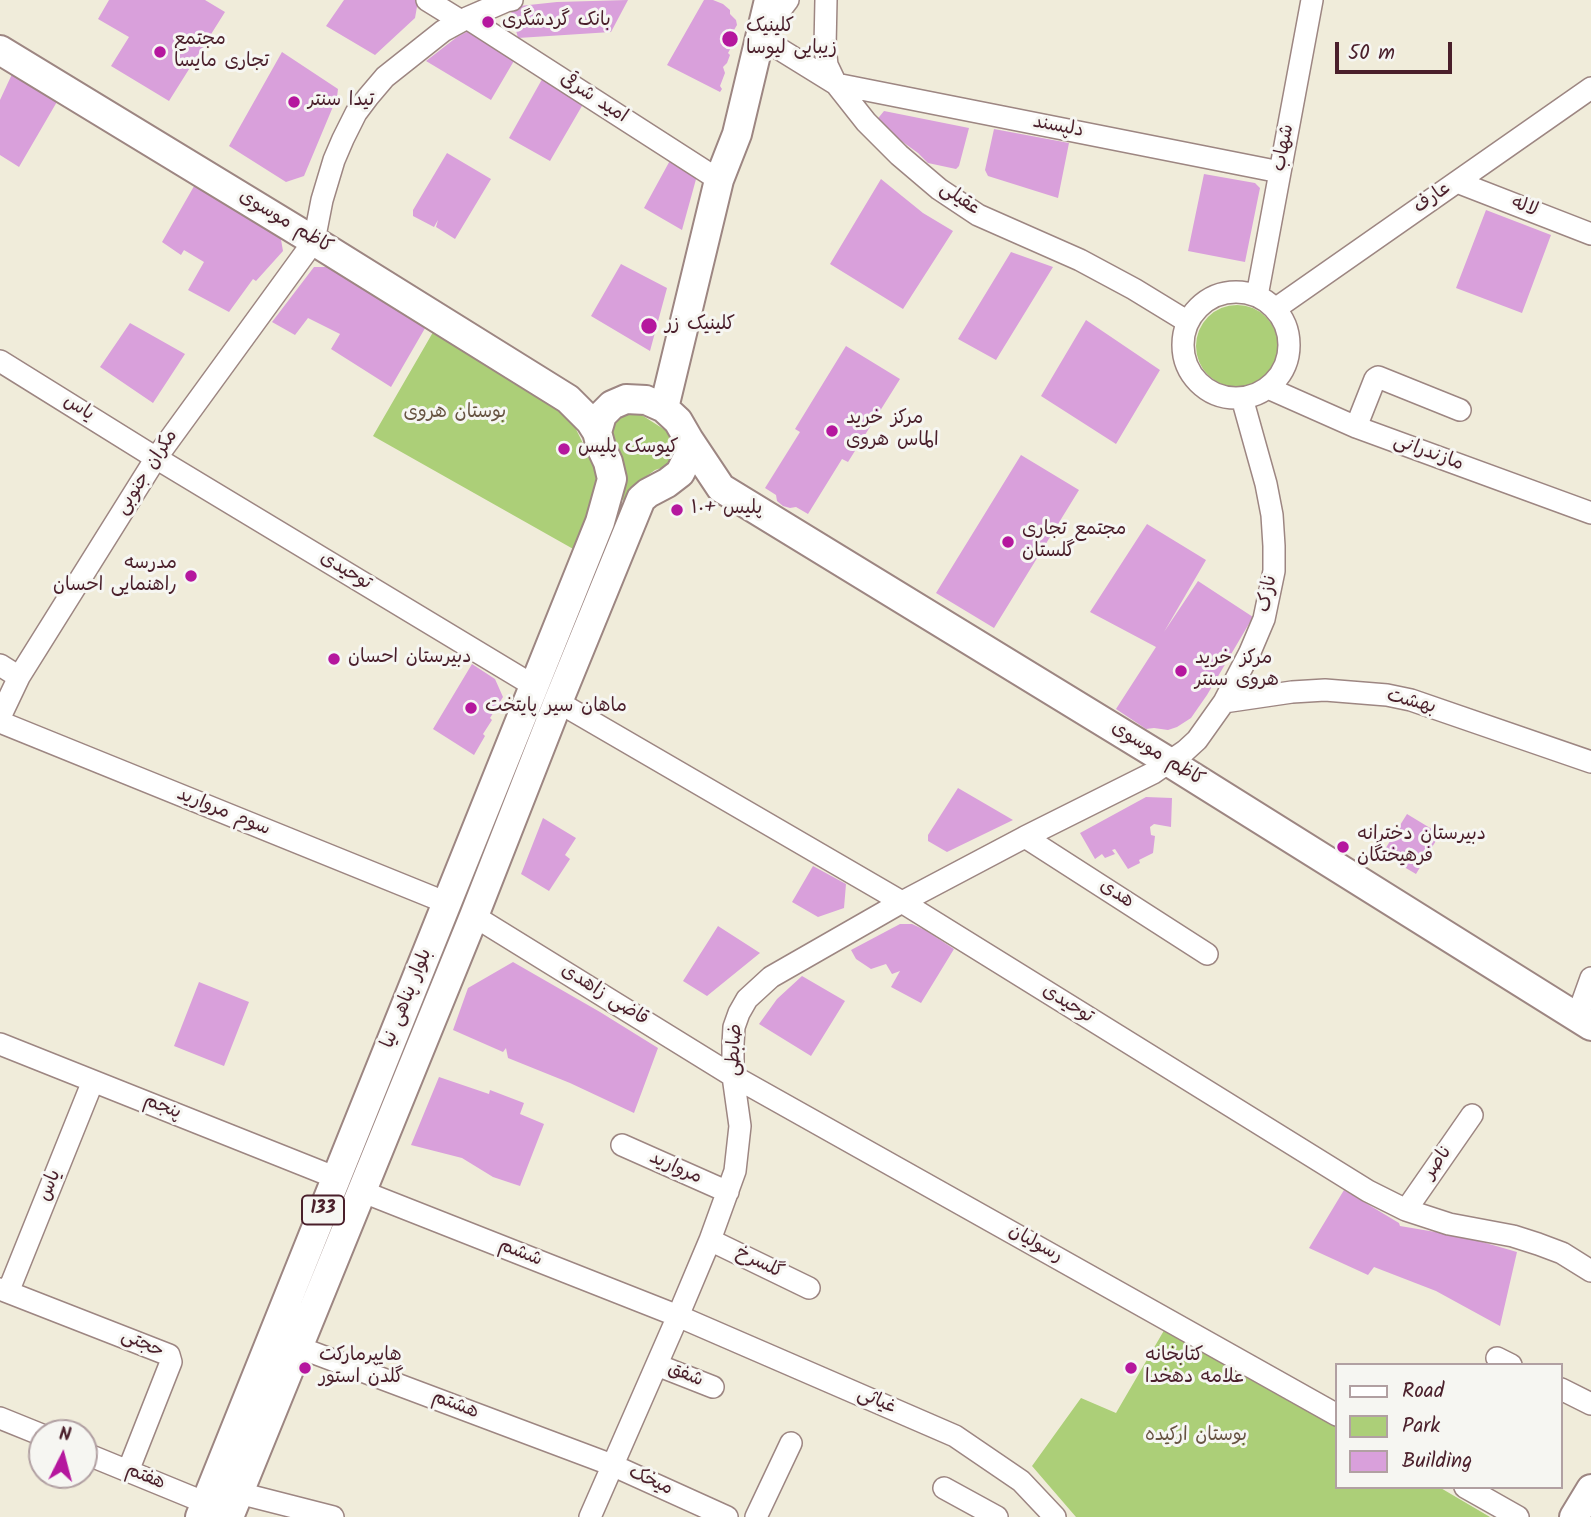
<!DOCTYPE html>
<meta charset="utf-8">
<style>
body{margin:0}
#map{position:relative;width:1591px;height:1517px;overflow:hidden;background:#f0ecda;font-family:Kalam,sans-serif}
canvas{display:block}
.legend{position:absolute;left:1335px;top:1363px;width:228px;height:126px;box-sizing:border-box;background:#f6f6f2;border:2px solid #b1a0a2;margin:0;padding:9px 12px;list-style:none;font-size:21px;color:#4a1f2b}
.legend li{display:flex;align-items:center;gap:14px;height:35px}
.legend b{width:35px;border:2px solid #b1a0a2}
.north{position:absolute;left:28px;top:1419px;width:70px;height:70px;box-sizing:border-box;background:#f6f6f2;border:2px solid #b1a0a2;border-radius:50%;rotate:6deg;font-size:19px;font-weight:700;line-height:28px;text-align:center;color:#4a1f2b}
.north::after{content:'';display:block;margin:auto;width:24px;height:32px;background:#b5179e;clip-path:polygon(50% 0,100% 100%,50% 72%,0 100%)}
.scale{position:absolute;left:1335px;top:42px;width:117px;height:32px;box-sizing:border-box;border:4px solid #4a1f2b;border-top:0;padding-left:9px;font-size:21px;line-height:24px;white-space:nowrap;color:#4a1f2b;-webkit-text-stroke:5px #f6f6f2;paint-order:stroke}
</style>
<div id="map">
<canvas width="1591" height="1517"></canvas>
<ul class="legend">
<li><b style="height:9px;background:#fff"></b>Road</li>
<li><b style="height:19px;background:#accf78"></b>Park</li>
<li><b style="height:19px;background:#d9a0db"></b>Building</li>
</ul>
<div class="north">N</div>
<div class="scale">50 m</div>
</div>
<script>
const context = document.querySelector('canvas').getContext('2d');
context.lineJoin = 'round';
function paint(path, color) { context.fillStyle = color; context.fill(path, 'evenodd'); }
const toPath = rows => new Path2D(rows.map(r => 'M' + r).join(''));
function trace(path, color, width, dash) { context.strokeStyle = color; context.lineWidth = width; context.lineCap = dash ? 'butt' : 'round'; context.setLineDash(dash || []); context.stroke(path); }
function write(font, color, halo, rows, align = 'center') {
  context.font = font + ' Kalam,"Playpen Sans Arabic",sans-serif'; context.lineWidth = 6; context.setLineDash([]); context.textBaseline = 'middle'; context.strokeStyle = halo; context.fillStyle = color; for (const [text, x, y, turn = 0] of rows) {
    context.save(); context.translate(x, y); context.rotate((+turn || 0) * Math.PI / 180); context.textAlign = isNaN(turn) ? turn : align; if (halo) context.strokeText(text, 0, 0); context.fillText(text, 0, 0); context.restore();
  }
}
paint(toPath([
 '1196 346a41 41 0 1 1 82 0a41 41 0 1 1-82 0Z',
 [436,327,571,419,602,482,575,550,373,436],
 [628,411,640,414,673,435,678,445,677,457,667,466,655,470,636,484,623,501,622,468,617,447,611,437,612,425,619,416],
 [1166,1327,1337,1427,1337,1487,1439,1487,1490,1517,1076,1517,1032,1466,1081,1398,1116,1413]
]), '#accf78');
paint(toPath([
 [109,0,205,0,225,12,169,101,111,66,129,37,98,19],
 [344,0,417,0,418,1,415,18,375,55,326,26],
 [628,0,611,32,518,38,510,7,557,2],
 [704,0,713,0,723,4,730,10,730,14,736,20,737,25,734,30,736,32,731,39,734,42,728,53,730,55,727,63,723,67,725,73,720,86,722,89,720,92,667,65],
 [474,28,518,54,491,100,426,61,457,37],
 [282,52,338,89,337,97,304,176,286,182,229,146],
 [13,72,58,100,19,167,0,155,0,100],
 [545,74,586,99,550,161,509,138],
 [884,111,969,128,959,166,956,169,928,163,918,153,875,122],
 [994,129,1069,143,1058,198,988,176,985,170],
 [447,153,491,179,455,239,436,227,438,220,434,227,413,216,413,210],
 [673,155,698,172,682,230,644,208],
 [1204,174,1255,183,1260,188,1245,262,1188,251],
 [881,179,923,213,953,231,903,309,830,264],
 [197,181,279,228,283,251,256,281,253,279,229,312,188,290,204,262,184,250,181,255,162,242],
 [1486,210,1551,235,1522,313,1456,288],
 [1011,252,1053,267,996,360,958,339],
 [621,264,667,288,650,351,591,316],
 [314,267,332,267,428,323,391,387,331,349,340,334,308,318,295,335,272,322],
 [1086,320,1160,370,1116,444,1041,396],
 [130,323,185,354,153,403,100,367],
 [846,346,900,379,848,462,842,459,808,514,796,507,790,508,783,506,777,501,776,495,765,488,800,432,795,429],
 [1021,455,1079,490,994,628,936,593],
 [1147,524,1206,560,1164,632,1198,581,1253,617,1207,695,1191,718,1177,727,1168,730,1154,728,1146,729,1116,709,1156,647,1090,612],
 [472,664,495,679,503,697,490,718,492,720,483,734,485,736,474,755,433,729],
 [958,788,1013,820,947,852,928,841,928,835],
 [1146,797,1172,798,1171,827,1154,824,1150,827,1151,835,1155,836,1153,853,1139,860,1140,863,1128,869,1115,849,1112,850,1115,854,1105,858,1102,854,1095,859,1080,833],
 [1407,814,1440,834,1416,874,1382,854],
 [543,818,576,838,565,855,570,859,549,891,521,874],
 [813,866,846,884,844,908,818,917,792,902],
 [900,924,912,924,925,930,954,949,921,1003,891,987,900,971,892,974,886,964,871,969,856,959,851,950],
 [718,926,760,953,707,996,683,981],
 [513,962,600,1012,658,1048,634,1113,570,1083,508,1058,506,1048,503,1052,453,1030,468,988],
 [802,976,845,1001,811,1056,759,1024,777,999],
 [199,982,249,1002,224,1066,174,1046],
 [439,1077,489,1094,490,1090,524,1103,520,1114,544,1124,520,1186,493,1177,462,1158,411,1145],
 [1344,1190,1399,1223,1400,1226,1465,1237,1517,1252,1500,1326,1436,1291,1374,1267,1368,1275,1309,1248]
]), '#d9a0db');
const minor = toPath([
 [427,0,461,21],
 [788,0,760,37,836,84,866,122,899,155,939,189,978,215,1080,260,1134,289,1188,322],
 [826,0,825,47,827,65,836,84],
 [467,18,719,180],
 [836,84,1280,172],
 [1457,182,1591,234],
 '1183 345a53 53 0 1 1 106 0a53 53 0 1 1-106 0Z',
 [1257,296,1312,0],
 [1275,309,1591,88],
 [0,361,156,458,534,686],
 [1268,388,1356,427,1591,513],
 [1356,427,1375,379,1378,377,1460,410],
 [0,665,19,677],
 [558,702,902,902,1368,1191,1406,1210,1449,1224,1513,1236,1538,1244,1562,1253,1591,1271],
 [1224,702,1292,692,1325,690,1387,695,1411,700,1591,762],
 [0,717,19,677,156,458,314,241,322,200,334,160,343,139,356,113,368,97,385,77,443,31,467,18,506,1,512,0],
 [0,722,447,903],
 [1025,837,1207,954],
 [474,916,733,1076,1337,1415],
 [1577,1017,1591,978],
 [0,1044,324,1173],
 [622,1145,728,1192],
 [361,1191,678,1316,955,1436,1021,1481,1055,1517],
 [1406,1210,1472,1115],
 [710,1240,809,1288],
 [0,1289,169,1355,171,1362,128,1471],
 [8,1292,93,1081],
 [298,1347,612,1465,727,1517],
 [1497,1358,1511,1365],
 [657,1365,713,1387],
 [1561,1389,1591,1404],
 [0,1418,42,1435],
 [84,1453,206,1503],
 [1465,1487,1518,1517],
 [944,1488,997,1517],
 [239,1493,333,1517],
 [590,1517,678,1316,710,1240,735,1171,740,1126,733,1076,733,1044,734,1027,739,1013,747,999,771,977,902,902,1025,837,1153,773,1185,751,1197,740,1224,702,1250,652,1264,619,1274,571,1274,546,1272,515,1266,484,1242,398],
 [756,1517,791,1443]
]);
const major = toPath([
 [0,50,314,241,568,399,590,421,597,432],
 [664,408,719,180,737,134,769,0],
 [689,440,721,488,1169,762,1591,1026],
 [200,1517,600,522,612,479,608,462,601,447,597,432,602,415,612,405,626,399,646,400,664,408,678,421,689,440,688,457,680,473,667,483,648,493,641,499,558,702,474,916,229,1517],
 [1574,1517,1591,1489]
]);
trace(minor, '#9d8682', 24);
trace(major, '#9d8682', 32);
trace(minor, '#fff', 21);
trace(major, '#fff', 28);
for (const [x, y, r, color] of [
 [488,22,7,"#b5179e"],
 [730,39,9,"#b5179e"],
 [160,52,7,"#b5179e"],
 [294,102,7,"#b5179e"],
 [649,326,9,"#b5179e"],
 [832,431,7,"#b5179e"],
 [564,449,7,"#b5179e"],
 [677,510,7,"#b5179e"],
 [1008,542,7,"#b5179e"],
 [191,576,7,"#b5179e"],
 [334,659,7,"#b5179e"],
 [1181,671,7,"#b5179e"],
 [471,708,7,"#b5179e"],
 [1343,847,7,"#b5179e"],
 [305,1368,7,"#b5179e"],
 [1131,1368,7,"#b5179e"]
]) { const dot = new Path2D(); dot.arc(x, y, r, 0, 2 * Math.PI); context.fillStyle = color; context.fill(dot); trace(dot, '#f6f6f2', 2.5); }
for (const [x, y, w] of [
 [323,1210,42]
]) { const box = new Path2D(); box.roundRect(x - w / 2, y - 14.5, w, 29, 5); context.fillStyle = '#f6f6f2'; context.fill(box); trace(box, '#4a1f2b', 2); }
write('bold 18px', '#4a1f2b', null, [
 ["133",323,1210]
]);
write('19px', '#4a1f2b', '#f6f6f2', [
 ["بانک گردشگری",502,22],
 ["کلینیک",746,28],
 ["زیبایی لیوسا",746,50],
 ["مجتمع",174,41],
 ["تجاری مايسا",174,63],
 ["تیدا سنتر",308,102],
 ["کلینیک زر",665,326],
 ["مرکز خرید",846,420],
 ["الماس هروی",846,442],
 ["کیوسک پلیس",578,449],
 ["پلیس +۱۰",691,510],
 ["مجتمع تجاری",1022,531],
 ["گلستان",1022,553],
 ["مدرسه",177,565,"right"],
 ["راهنمایی احسان",177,587,"right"],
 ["دبیرستان احسان",348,659],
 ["مرکز خرید",1195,660],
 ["هروی سنتر",1195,682],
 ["ماهان سیر پایتخت",485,708],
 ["دبیرستان دخترانه",1357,836],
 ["فرهیختگان",1357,858],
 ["هایپرمارکت",319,1357],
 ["گلدن استور",319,1379],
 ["کتابخانه",1145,1357],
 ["علامه دهخدا",1145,1379]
], 'left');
write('19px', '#4a1f2b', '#f6f6f2', [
 ["امید شرقی",593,99,33],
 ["دلپسند",1058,128,11],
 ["شهاب",1285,148,-79],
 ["عارف",1433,199,-35],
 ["عقیلی",959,200,34],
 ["لاله",1524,208,21],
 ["کاظم موسوی",285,223,31],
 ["یاس",78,409,32],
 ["مازندرانی",1428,454,20],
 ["مکران جنوبی",148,473,-57],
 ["توحیدی",345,572,31],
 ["نازک",1269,594,-79],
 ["بهشت",1411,703,15],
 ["کاظم موسوی",1157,755,32],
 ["سوم مروارید",223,813,22],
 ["هدی",1116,895,33],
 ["قاضی زاهدی",604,996,32],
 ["بلوار پناهی نیا",408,999,-68],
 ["توحیدی",1067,1005,32],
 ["ضابطی",736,1050,-87],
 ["پنجم",162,1108,22],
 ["ناصر",1439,1163,-55],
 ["مروارید",675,1169,24],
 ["یاس",51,1186,-68],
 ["رسولیان",1035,1245,29],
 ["ششم",520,1254,22],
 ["گلسرخ",759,1264,26],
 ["حجتی",142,1345,24],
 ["شفق",685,1376,22],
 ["غیاثی",876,1402,23],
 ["هشتم",455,1406,21],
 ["هفتم",145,1478,22],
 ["میخک",650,1482,24]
]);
write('19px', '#675442', '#f6f6f2', [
 ["بوستان هروی",455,414],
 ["بوستان ارکیده",1196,1437]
]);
</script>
